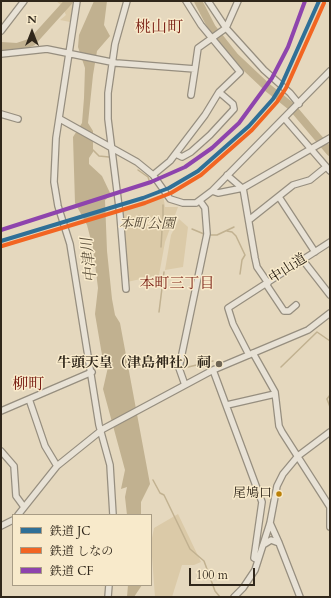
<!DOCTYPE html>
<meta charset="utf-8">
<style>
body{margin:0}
#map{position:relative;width:331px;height:598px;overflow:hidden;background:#e5d8be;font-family:Cardo,"Noto Serif JP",serif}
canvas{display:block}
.frame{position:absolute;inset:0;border:2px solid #30271b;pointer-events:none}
.legend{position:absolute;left:12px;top:514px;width:140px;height:72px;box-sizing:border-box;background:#f8eacb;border:1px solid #a89c85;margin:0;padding:5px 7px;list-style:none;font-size:12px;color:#30271b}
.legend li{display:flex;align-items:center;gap:8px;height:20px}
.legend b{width:20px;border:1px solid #a89c85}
.north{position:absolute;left:12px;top:12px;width:40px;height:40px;-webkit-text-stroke:3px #f8eacb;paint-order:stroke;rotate:0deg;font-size:11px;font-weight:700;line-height:16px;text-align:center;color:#30271b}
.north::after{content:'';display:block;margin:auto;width:14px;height:18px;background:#30271b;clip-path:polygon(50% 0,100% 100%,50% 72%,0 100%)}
.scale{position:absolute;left:189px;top:568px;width:66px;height:18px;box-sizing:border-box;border:2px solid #30271b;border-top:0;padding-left:5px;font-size:12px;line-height:14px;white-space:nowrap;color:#30271b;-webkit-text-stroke:3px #f8eacb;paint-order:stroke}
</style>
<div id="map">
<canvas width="331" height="598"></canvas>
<div class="frame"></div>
<ul class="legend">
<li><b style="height:5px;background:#307097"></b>鉄道 JC</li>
<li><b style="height:5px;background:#f26522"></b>鉄道 しなの</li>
<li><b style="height:5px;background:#8e44ad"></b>鉄道 CF</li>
</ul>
<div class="north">N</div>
<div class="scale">100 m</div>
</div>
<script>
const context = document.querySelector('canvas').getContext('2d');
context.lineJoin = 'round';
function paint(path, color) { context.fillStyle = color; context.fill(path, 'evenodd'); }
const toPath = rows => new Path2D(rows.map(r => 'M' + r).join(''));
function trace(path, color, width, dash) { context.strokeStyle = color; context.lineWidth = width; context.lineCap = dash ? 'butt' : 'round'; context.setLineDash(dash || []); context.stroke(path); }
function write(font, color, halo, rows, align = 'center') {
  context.font = font + ' Cardo,"Noto Serif JP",serif'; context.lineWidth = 3; context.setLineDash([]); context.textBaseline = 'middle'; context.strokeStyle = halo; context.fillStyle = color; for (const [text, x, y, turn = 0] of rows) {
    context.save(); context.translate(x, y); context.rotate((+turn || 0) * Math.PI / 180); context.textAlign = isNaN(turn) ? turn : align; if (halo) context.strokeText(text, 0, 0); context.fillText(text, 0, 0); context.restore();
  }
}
paint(toPath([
 [56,1,74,1,70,22,60,20,66,15,61,5],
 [163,194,165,207,178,207,165,242,159,275,127,282,123,208],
 [179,219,188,227,183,267,165,270,171,235],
 [178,514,201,562,194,565,182,565,172,597,155,597,151,543,154,528]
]), '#dbcaa8');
paint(toPath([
 [94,1,107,1,104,25,110,36,97,51,93,75,88,123,93,131,93,152,89,158,89,164,102,176,111,195,105,200,107,251,112,299,115,315,120,323,150,484,141,502,141,515,127,515,125,497,127,487,121,489,125,470,103,389,108,367,102,355,95,314,98,288,93,248,87,225,75,203,73,137,82,123,84,98,85,68,78,47,79,35],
 [128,585,142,585,134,597,127,597]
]), '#c1b190');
trace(toPath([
 [92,149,99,156,109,157],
 [138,170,148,177,149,180],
 [252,221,253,233],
 [163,227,163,205],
 [192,229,204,234],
 [227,231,232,232,236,236,245,255,242,260,240,274],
 [208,235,217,235,234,227],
 [161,247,162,230],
 [159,312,164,272],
 [281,367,317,332,330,341],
 [180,369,213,361],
 [330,370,330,376],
 [330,395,327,399,330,407],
 [153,480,160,493,164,495,190,549,204,561,215,591,220,597]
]), '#c1b190', 1.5);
trace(toPath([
 [198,1,212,28,235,57,268,88,292,107,330,152],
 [1,46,17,47,32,42,69,1]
]), '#c1b190', 8);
const minor = toPath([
 [77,1,56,138,54,182,58,206,70,244,99,425,110,465,113,515],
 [208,1,226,28,264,70,290,93,299,104],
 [1,31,24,1],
 [1,54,47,49,116,63,195,69,198,48,226,28,238,1],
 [191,95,195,69],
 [1,114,18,119],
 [60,119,137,162,153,175,170,199,183,203,196,203,212,191,330,71],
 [285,119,330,171],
 [176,154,182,157,191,152,210,135,234,109,233,104,219,92],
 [153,175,170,161,205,115,219,92,240,72,201,25,186,1],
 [227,175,242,188],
 [243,188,255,258,257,267,268,283],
 [212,191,218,193,243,188,330,138],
 [279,197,315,252],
 [249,220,293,185,310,180,326,167],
 [302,259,330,295],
 [266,284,284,311,289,311,296,305],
 [126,289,120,215,108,119,108,93,115,44,127,1],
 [253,353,275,392,279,426,282,432,330,507,330,527],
 [249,355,233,324,228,308,330,242],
 [213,370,262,502,254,558,258,560],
 [185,385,179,368,207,234,205,208,200,201],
 [29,399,45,446,57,466],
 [227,405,275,394],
 [1,411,92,372],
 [1,451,14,466,16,496,24,507],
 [18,515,57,466,103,429,213,370,308,330,330,313],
 [270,523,279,543,300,597],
 [1,526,13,520],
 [263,545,271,540,279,543],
 [108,597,109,585],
 [234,597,243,588,255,570,270,523,277,486,283,474,298,456,330,432]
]);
trace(minor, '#968e7f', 8);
trace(minor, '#e8e2d6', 5.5);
trace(toPath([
 [1,241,143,198,169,188,198,171,249,126,273,99,281,86,319,1]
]), '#307097', 4);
trace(toPath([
 [2,246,145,203,171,193,201,175,252,130,277,102,286,88,324,3]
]), '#f26522', 4);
trace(toPath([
 [1,230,151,182,185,167,212,148,239,123,272,78,288,47,305,1]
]), '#8e44ad', 4);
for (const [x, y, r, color] of [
 [219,364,4,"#6f6554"],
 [279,494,3.5,"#bb8008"]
]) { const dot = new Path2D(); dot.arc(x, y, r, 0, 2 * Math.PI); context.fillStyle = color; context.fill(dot); trace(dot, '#f8eacb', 1.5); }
write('13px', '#30271b', '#f8eacb', [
 ["尾鳩口",272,494]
], 'right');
write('italic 14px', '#594d3a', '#f8eacb', [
 ["本町公園",147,225]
]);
write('14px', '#30271b', '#f8eacb', [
 ["中山道",288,269,-33]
]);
write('bold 14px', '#30271b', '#f8eacb', [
 ["牛頭天皇（津島神社）祠",211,364]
], 'right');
write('italic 15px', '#5d513d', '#f8eacb', [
 ["中津川",90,260,-96]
]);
write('15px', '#7a1f14', '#f8eacb', [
 ["本町三丁目",177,285]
]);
write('16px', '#7a1f14', '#f8eacb', [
 ["桃山町",159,28],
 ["柳町",28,385]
]);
</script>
